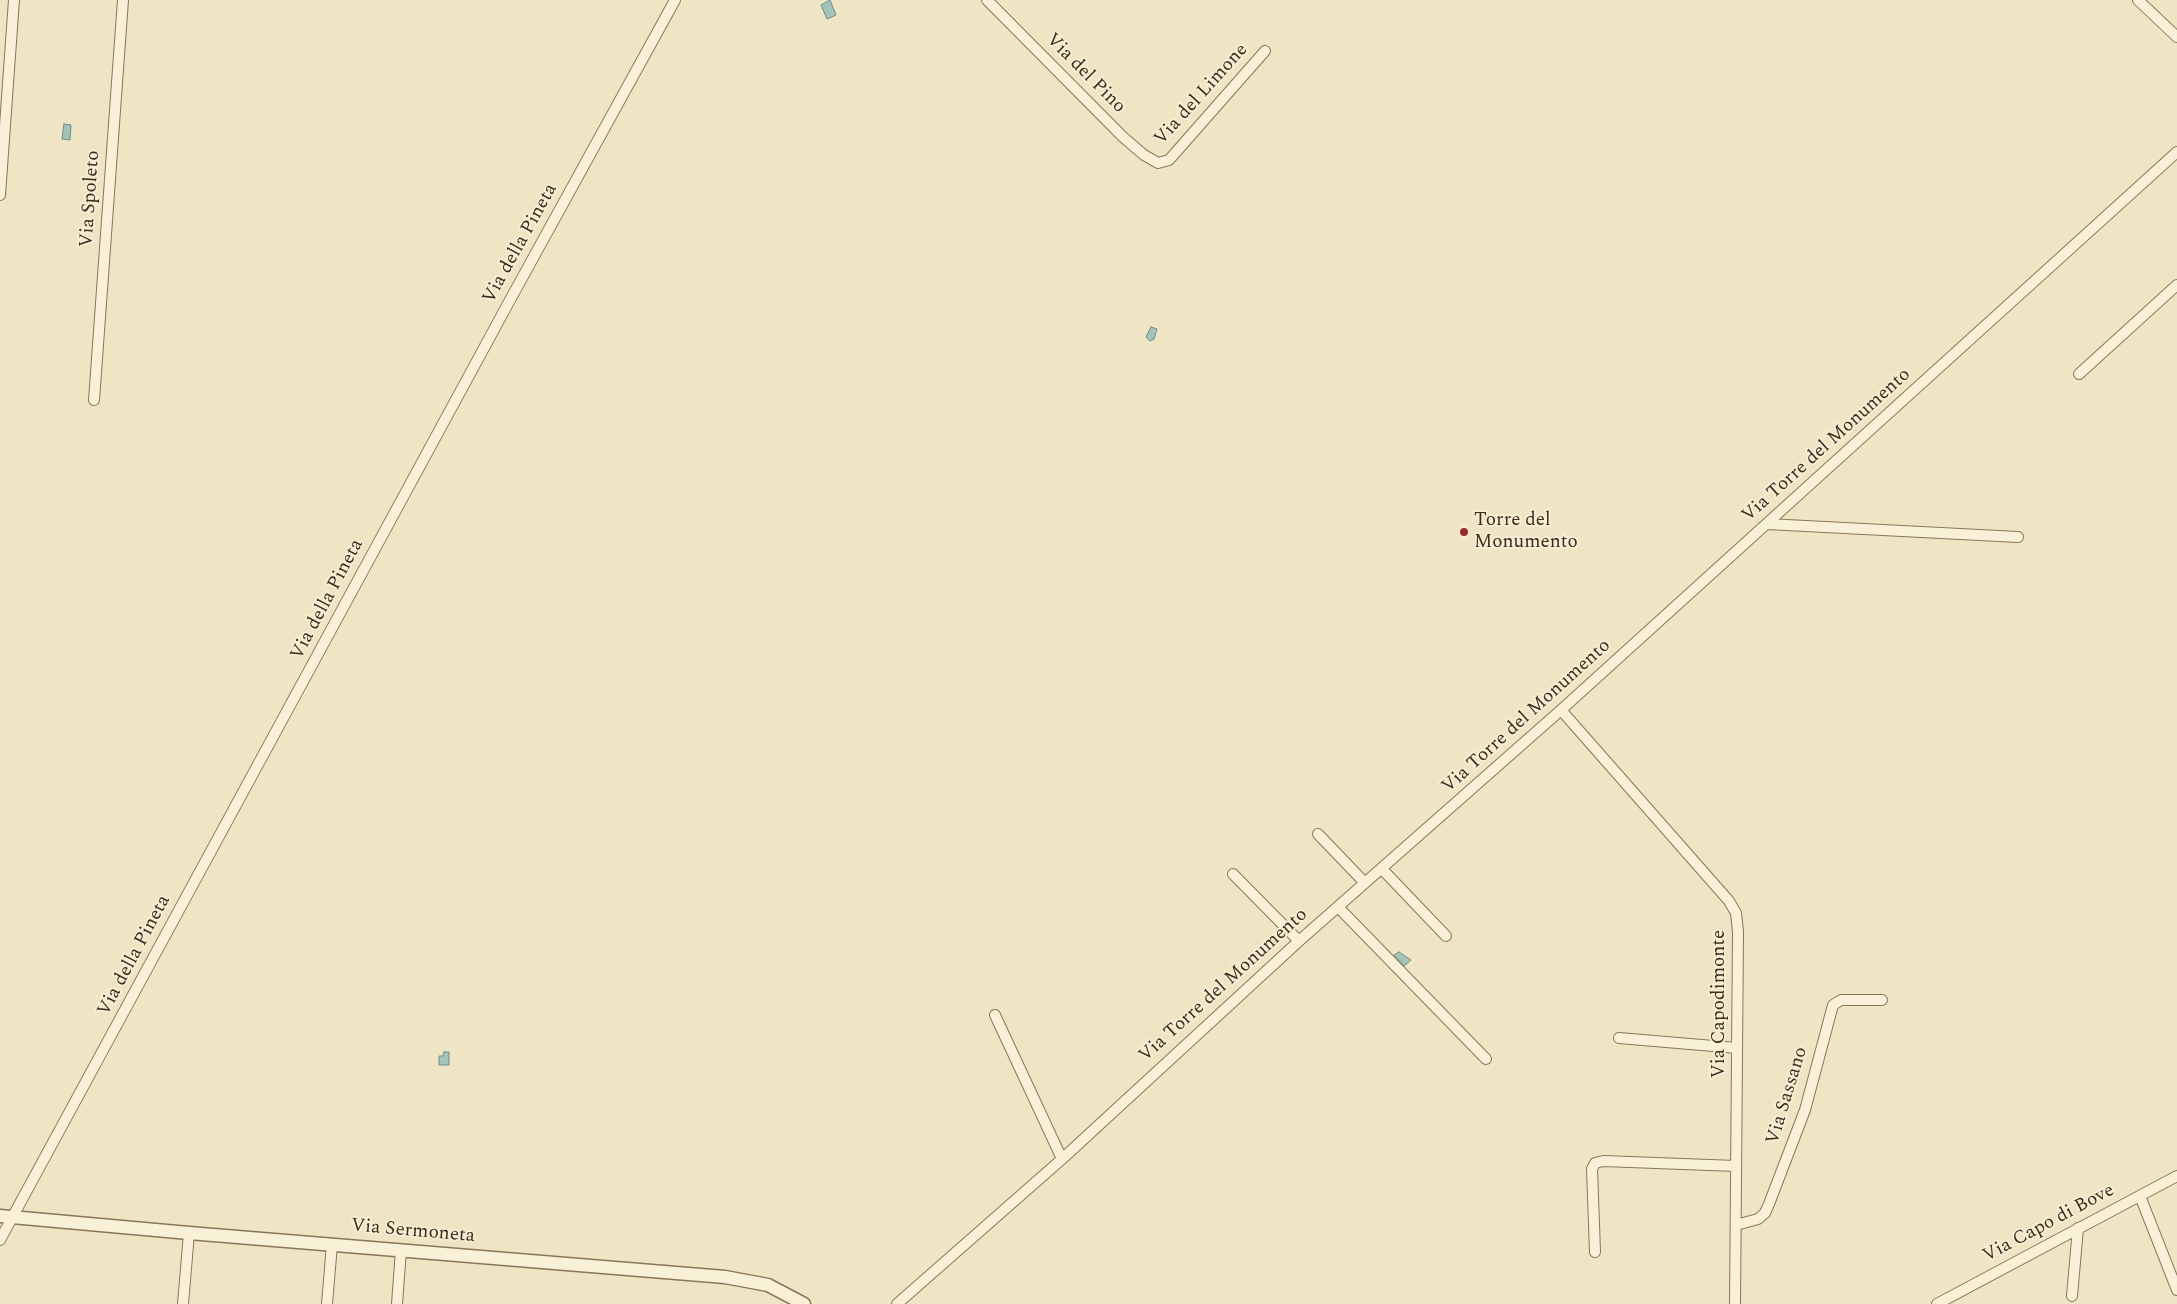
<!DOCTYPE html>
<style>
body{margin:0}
canvas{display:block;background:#efe4c3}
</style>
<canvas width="2177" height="1304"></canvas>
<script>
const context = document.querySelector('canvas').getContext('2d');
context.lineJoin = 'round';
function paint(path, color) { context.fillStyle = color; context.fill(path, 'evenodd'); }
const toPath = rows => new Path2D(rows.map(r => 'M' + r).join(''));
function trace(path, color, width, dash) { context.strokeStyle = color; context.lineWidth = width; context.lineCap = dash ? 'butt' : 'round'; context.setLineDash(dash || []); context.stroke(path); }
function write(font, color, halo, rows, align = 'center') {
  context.font = font + ' Spectral,serif'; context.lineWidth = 4; context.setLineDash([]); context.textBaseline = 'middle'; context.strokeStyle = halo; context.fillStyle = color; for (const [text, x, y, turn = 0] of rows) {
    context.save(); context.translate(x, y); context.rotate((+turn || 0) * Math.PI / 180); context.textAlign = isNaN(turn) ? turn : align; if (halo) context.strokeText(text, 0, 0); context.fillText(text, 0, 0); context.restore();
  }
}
const water = toPath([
 [830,0,836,15,827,19,821,5,830,0],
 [64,124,71,125,70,140,62,139,64,124],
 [1151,327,1157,329,1154,339,1150,341,1146,337,1151,327],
 [1399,952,1411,960,1404,966,1394,955,1399,952],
 [444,1052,449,1052,449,1065,439,1065,439,1056,443,1056,444,1052]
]);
paint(water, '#a5c2bb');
trace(water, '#6c9089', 1);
const minor = toPath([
 [987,0,1123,137,1144,155,1158,163,1169,160,1265,51],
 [2138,0,2177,37],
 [0,195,14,0],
 [2079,374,2177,285],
 [94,400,123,0],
 [1767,524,2018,537],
 [1561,710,1729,901,1736,913,1738,932,1735,1304],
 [1318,834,1365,883],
 [1382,869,1446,936],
 [1233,874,1299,941],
 [1338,907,1486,1059],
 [995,1015,1062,1159],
 [1619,1038,1737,1048],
 [2140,1196,2177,1290],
 [1736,1225,1758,1219,1765,1213,1769,1204,1805,1110,1833,1005,1841,1000,1882,1000],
 [0,1240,510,300,675,0],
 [1595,1252,1592,1169,1595,1163,1603,1161,1736,1166],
 [2072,1296,2078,1228],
 [183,1304,189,1233],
 [327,1304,332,1244],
 [397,1304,401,1250],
 [897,1304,1062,1159,1299,941,1561,710,2177,152],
 [1937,1304,2177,1176]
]);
const tertiary = toPath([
 [0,1216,189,1233,725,1277,768,1285,804,1304]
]);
trace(minor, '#8a7659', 12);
trace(tertiary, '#8a7659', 15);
trace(minor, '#f9f1d7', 10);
trace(tertiary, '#f9f1d7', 12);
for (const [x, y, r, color] of [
 [1464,532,5,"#9a2e28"]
]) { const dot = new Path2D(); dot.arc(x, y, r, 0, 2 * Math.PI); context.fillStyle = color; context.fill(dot); trace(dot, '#f6eed3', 2); }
write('19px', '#392d1e', '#f6eed3', [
 ["Via del Pino",1085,74,45],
 ["Via del Limone",1202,95,-48],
 ["Via Spoleto",91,199,-86],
 ["Via della Pineta",521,244,-61],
 ["Via Torre del Monumento",1827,446,-42],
 ["Via della Pineta",328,600,-62],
 ["Via Torre del Monumento",1527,717,-42],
 ["Via della Pineta",135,956,-62],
 ["Via Torre del Monumento",1224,986,-42],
 ["Via Capodimonte",1720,1004,-90],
 ["Via Sassano",1788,1096,-73],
 ["Via Capo di Bove",2049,1224,-28],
 ["Via Sermoneta",413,1232,5]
]);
write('19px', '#392d1e', '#f6eed3', [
 ["Torre del",1474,521],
 ["Monumento",1474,543]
], 'left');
</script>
